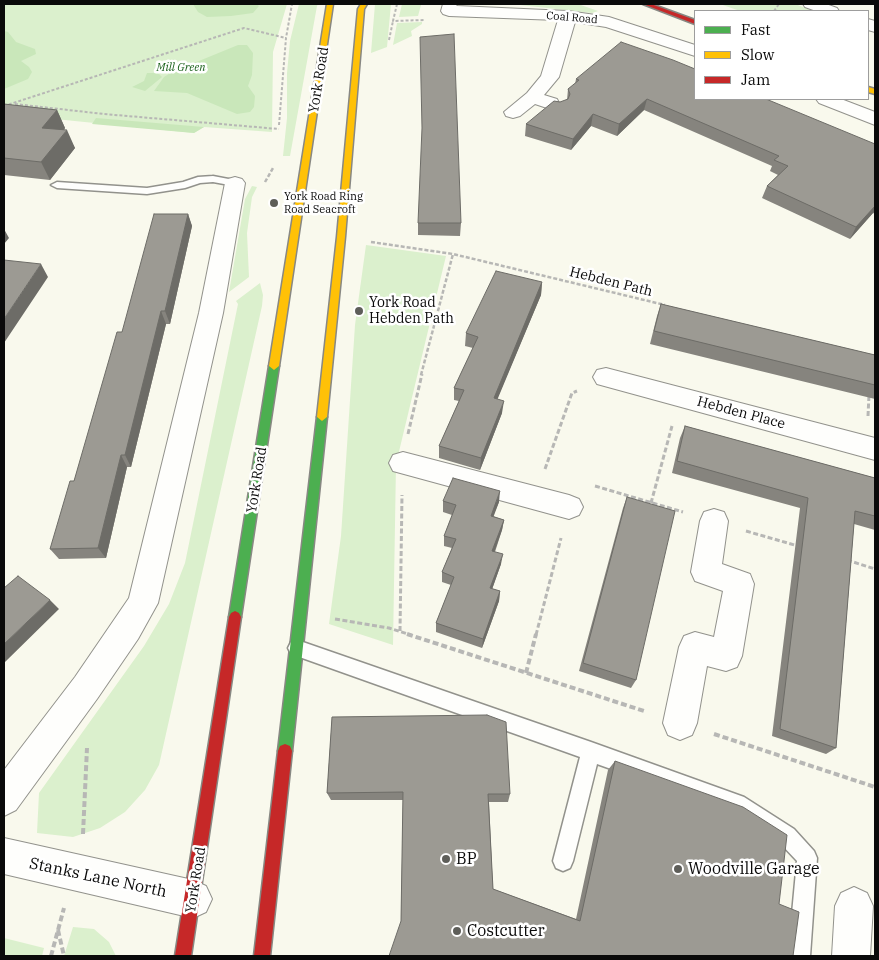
<!DOCTYPE html>
<style>
body{margin:0}
#map{position:relative;width:879px;height:960px;overflow:hidden;background:#f9f9ed;font-family:"IBM Plex Serif",serif}
canvas{display:block}
.frame{position:absolute;inset:0;border:5px solid #0a0a0a;pointer-events:none}
.legend{position:absolute;left:694px;top:10px;width:175px;height:90px;box-sizing:border-box;background:#fff;border:1px solid #9d9d9d;margin:0;padding:6px 9px;list-style:none;font-size:15px;color:#0a0a0a}
.legend li{display:flex;align-items:center;gap:10px;height:25px}
.legend b{width:25px;border:1px solid #9d9d9d}
</style>
<div id="map">
<canvas width="879" height="960"></canvas>
<div class="frame"></div>
<ul class="legend">
<li><b style="height:6px;background:#4caf50"></b>Fast</li>
<li><b style="height:6px;background:#ffc107"></b>Slow</li>
<li><b style="height:6px;background:#c62828"></b>Jam</li>
</ul>
</div>
<script>
const context = document.querySelector('canvas').getContext('2d');
context.lineJoin = 'round';
function paint(path, color) { context.fillStyle = color; context.fill(path, 'evenodd'); }
const toPath = rows => new Path2D(rows.map(r => 'M' + r).join(''));
function trace(path, color, width, dash) { context.strokeStyle = color; context.lineWidth = width; context.lineCap = dash ? 'butt' : 'round'; context.setLineDash(dash || []); context.stroke(path); }
function write(font, color, halo, rows, align = 'center') {
  context.font = font + ' "IBM Plex Serif",serif'; context.lineWidth = 5; context.setLineDash([]); context.textBaseline = 'middle'; context.strokeStyle = halo; context.fillStyle = color; for (const [text, x, y, turn = 0] of rows) {
    context.save(); context.translate(x, y); context.rotate((+turn || 0) * Math.PI / 180); context.textAlign = isNaN(turn) ? turn : align; if (halo) context.strokeText(text, 0, 0); context.fillText(text, 0, 0); context.restore();
  }
}
paint(toPath([
 [4,4,287,4,273,52,272,132,204,127,194,133,5,114],
 [299,4,318,4,317,6,290,156,283,156,287,118,287,73,290,41],
 [375,4,391,4,387,47,371,53],
 [402,4,432,4,421,5,418,16,399,17],
 [476,4,578,4,598,11,592,13,520,5],
 [720,4,795,4,814,11,740,11],
 [422,22,422,24,411,31,412,36,393,45,397,23],
 [252,186,257,187,252,197,247,233,249,277,229,292,245,199],
 [366,245,446,256,396,464,393,645,329,624,341,536,355,325],
 [260,283,263,295,262,306,159,765,145,790,125,812,100,828,73,837,37,833,39,793,144,646,169,604,185,563,238,304,236,301],
 [73,927,94,929,109,942,116,956,64,956],
 [4,938,44,948,42,956,4,956]
]), '#dbf0cd');
paint(toPath([
 [193,4,256,4,259,6,253,13,231,16,207,17,198,12],
 [4,31,8,32,16,42,35,49,36,54,21,61,29,67,32,72,28,79,4,89],
 [238,45,247,45,253,53,252,75,248,86,255,96,254,107,250,112,237,114,187,93,154,91,164,77,172,72],
 [147,73,158,73,162,77,145,91,132,87,144,81],
 [96,118,204,127,194,133,92,124]
]), '#c9e7ba');
const lane = toPath([
 [213,176,239,181,241,183,235,186,213,182,200,183,185,188,147,194,57,188,51,185,57,182,147,188,183,182,198,177,213,176],
 [297,640,591,742,744,797,794,829,814,851,817,858,810,956,788,956,797,861,780,843,732,812,597,764,573,861,570,868,563,871,556,868,553,861,580,757,291,654,288,648,291,642,297,640]
]);
const street = toPath([
 [443,4,455,4,457,6,568,11,609,17,695,45,695,56,606,27,575,22,559,77,544,95,557,99,559,103,557,107,550,109,535,104,520,116,513,118,506,116,504,112,527,93,541,76,558,20,449,16,443,14,441,11,443,4],
 [803,4,826,4,837,8,839,11,816,11,805,7,803,4],
 [868,19,875,21,875,32,868,30,868,19],
 [816,99,841,99,875,112,875,125,819,103,816,99],
 [235,177,242,179,245,183,223,313,158,603,138,639,97,699,16,810,4,816,4,770,75,677,129,598,199,313,225,183,228,179,235,177],
 [606,368,875,438,875,460,597,384,593,377,597,370,606,368],
 [403,452,569,495,579,499,583,507,579,515,569,519,393,471,389,463,393,455,403,452],
 [714,509,724,512,728,521,722,564,750,574,754,584,742,656,737,667,726,671,707,666,697,723,692,735,680,740,668,735,663,723,679,647,684,636,695,632,714,637,723,591,695,581,691,572,700,521,704,512,714,509],
 [4,838,193,880,206,886,212,899,206,912,193,918,4,874,4,838],
 [854,887,867,893,873,906,870,956,832,956,835,906,841,893,854,887]
]);
const fast = toPath([
 [274,362,279,366,241,617,239,621,235,623,231,621,229,617,269,366,274,362],
 [322,413,327,417,292,751,290,756,285,758,280,756,278,751,317,417,322,413]
]);
const slow = toPath([
 [327,4,333,4,279,366,274,370,269,366,327,4],
 [361,4,367,4,364,9,345,237,327,417,322,421,317,417,337,237,358,9,361,4],
 [868,87,875,89,875,94,868,92,868,87]
]);
const jam = toPath([
 [643,4,651,4,695,20,695,24,643,4],
 [235,611,239,613,241,617,191,956,175,956,229,617,231,613,235,611],
 [285,744,290,746,292,751,270,956,254,956,278,751,280,746,285,744]
]);
trace(lane, '#92928c', 3);
trace(street, '#92928c', 2);
trace(fast, '#888883', 3);
trace(slow, '#888883', 3);
trace(jam, '#888883', 3);
trace(toPath([
 [397,4,393,21,425,20],
 [774,11,779,4],
 [389,40,393,21],
 [15,104,104,114,279,129],
 [4,106,244,28,286,38],
 [279,125,286,38,292,4]
]), '#b7b7b5', 2, [3, 2]);
trace(toPath([
 [265,182,273,168],
 [371,242,453,254,665,305],
 [421,375,453,254]
]), '#b7b7b5', 2.5, [4, 2]);
trace(toPath([
 [868,416,869,395],
 [408,434,422,374],
 [545,469,572,393,577,391],
 [595,486,683,512],
 [651,503,672,426],
 [746,531,798,546],
 [847,560,875,569],
 [335,619,389,628,411,635],
 [400,631,402,495],
 [536,635,561,538]
]), '#b7b7b5', 3, [5, 2.5]);
trace(toPath([
 [407,634,644,711],
 [526,673,536,634],
 [714,734,875,787],
 [83,834,87,748],
 [58,930,64,956],
 [51,956,64,908]
]), '#b7b7b5', 4, [6, 3]);
paint(lane, '#fefefc');
paint(street, '#fefefc');
paint(fast, '#4caf50');
paint(slow, '#ffc107');
paint(jam, '#c62828');
paint(toPath([
 [576,79,875,144,875,214,873,213,850,239,762,198,767,186,778,175,770,171,772,166,644,110,617,136,591,126,571,150,525,136,526,124,567,100,568,89,575,84],
 [4,104,57,110,65,128,64,130,75,148,50,180,4,175],
 [188,214,192,226,170,324,166,324,131,467,127,467,106,558,59,559,50,549,74,481,122,332],
 [418,223,461,223,460,236,418,235],
 [542,282,541,295,497,399,502,413,480,470,439,458,439,446,459,401,454,400,454,388,473,348,465,346,466,333],
 [661,304,875,355,875,399,650,344,657,316],
 [685,426,875,478,875,530,854,524,836,748,826,754,772,736,800,508,672,473,680,438],
 [627,497,636,680,631,688,579,671,623,508],
 [443,501,499,502,493,516,504,520,502,530,495,552,501,564,492,589,500,591,499,601,482,648,436,632,436,623,451,585,442,582,442,572,452,548,444,546,444,536,452,515,443,512],
 [332,717,510,794,508,802,489,802,493,889,576,919,608,770,615,761,779,904,793,956,401,921,403,800,331,800,327,793]
]), '#86847e');
paint(toPath([
 [647,99,644,110,617,136,619,124],
 [57,110,65,128,50,147,42,128],
 [593,114,591,126,571,150,573,139],
 [67,130,75,148,50,180,41,162],
 [875,206,875,210,873,213,850,239,856,227],
 [188,214,192,226,170,324,165,311],
 [4,229,9,238,4,244],
 [41,264,48,277,4,343,4,319],
 [542,282,541,295,493,410,494,398],
 [161,311,166,324,131,467,125,455],
 [504,401,502,413,480,470,481,458],
 [121,455,127,467,106,558,98,548],
 [500,491,499,502,490,526,491,516],
 [504,520,502,530,491,561,492,551],
 [503,554,501,564,489,598,490,588],
 [500,591,499,601,482,648,483,639],
 [50,600,59,609,4,663,4,644]
]), '#6d6c67');
const building = toPath([
 [454,34,461,223,418,223,422,128,420,37,454,34],
 [621,42,673,60,695,69,695,99,766,99,875,144,875,206,856,227,767,186,788,166,774,160,779,156,647,99,619,124,593,114,573,139,526,124,554,101,560,102,568,99,570,94,568,89,579,80,576,79,621,42],
 [4,104,57,110,42,128,67,130,41,162,4,158,4,104],
 [154,214,188,214,165,311,161,311,125,455,121,455,98,548,50,549,70,481,74,481,117,332,122,332,154,214],
 [4,260,41,264,4,319,4,260],
 [496,271,542,282,494,398,504,401,481,458,439,446,464,390,454,388,478,337,466,333,496,271],
 [661,304,875,355,875,385,654,331,661,304],
 [685,426,875,478,875,516,855,511,836,748,780,729,808,498,677,461,685,426],
 [453,478,500,491,491,516,504,520,492,551,503,554,490,588,500,591,483,639,436,623,454,577,442,572,456,539,444,536,456,505,443,501,453,478],
 [627,497,675,511,636,680,583,663,627,497],
 [18,576,50,600,4,644,4,588,18,576],
 [487,715,506,722,510,794,488,794,493,889,580,921,615,761,743,807,787,835,779,904,799,912,793,956,389,956,401,921,403,792,327,793,332,717,487,715]
]);
paint(building, '#9c9a93');
trace(building, '#6d6c67', 1);
for (const [x, y, r, color] of [
 [274,203,5,"#5e5e59"],
 [359,311,5,"#5e5e59"],
 [446,859,5,"#5e5e59"],
 [678,869,5,"#5e5e59"],
 [457,931,5,"#5e5e59"]
]) { const dot = new Path2D(); dot.arc(x, y, r, 0, 2 * Math.PI); context.fillStyle = color; context.fill(dot); trace(dot, '#fff', 2); }
write('11px', '#0a0a0a', '#fff', [
 ["Coal Road",572,18,5]
]);
write('italic 11px', '#1b611c', '#fff', [
 ["Mill Green",181,68]
]);
write('11px', '#0a0a0a', '#fff', [
 ["York Road Ring",284,197],
 ["Road Seacroft",284,210]
], 'left');
write('14px', '#0a0a0a', '#fff', [
 ["York Road",319,80,-81],
 ["Hebden Path",611,282,14],
 ["Hebden Place",741,413,15],
 ["York Road",257,480,-81],
 ["York Road",196,880,-81]
]);
write('14px', '#0a0a0a', '#fff', [
 ["York Road",369,303],
 ["Hebden Path",369,319]
], 'left');
write('16px', '#0a0a0a', '#fff', [
 ["BP",456,859],
 ["Woodville Garage",688,869],
 ["Costcutter",467,931]
], 'left');
write('16px', '#0a0a0a', '#fff', [
 ["Stanks Lane North",98,878,12]
]);
</script>
